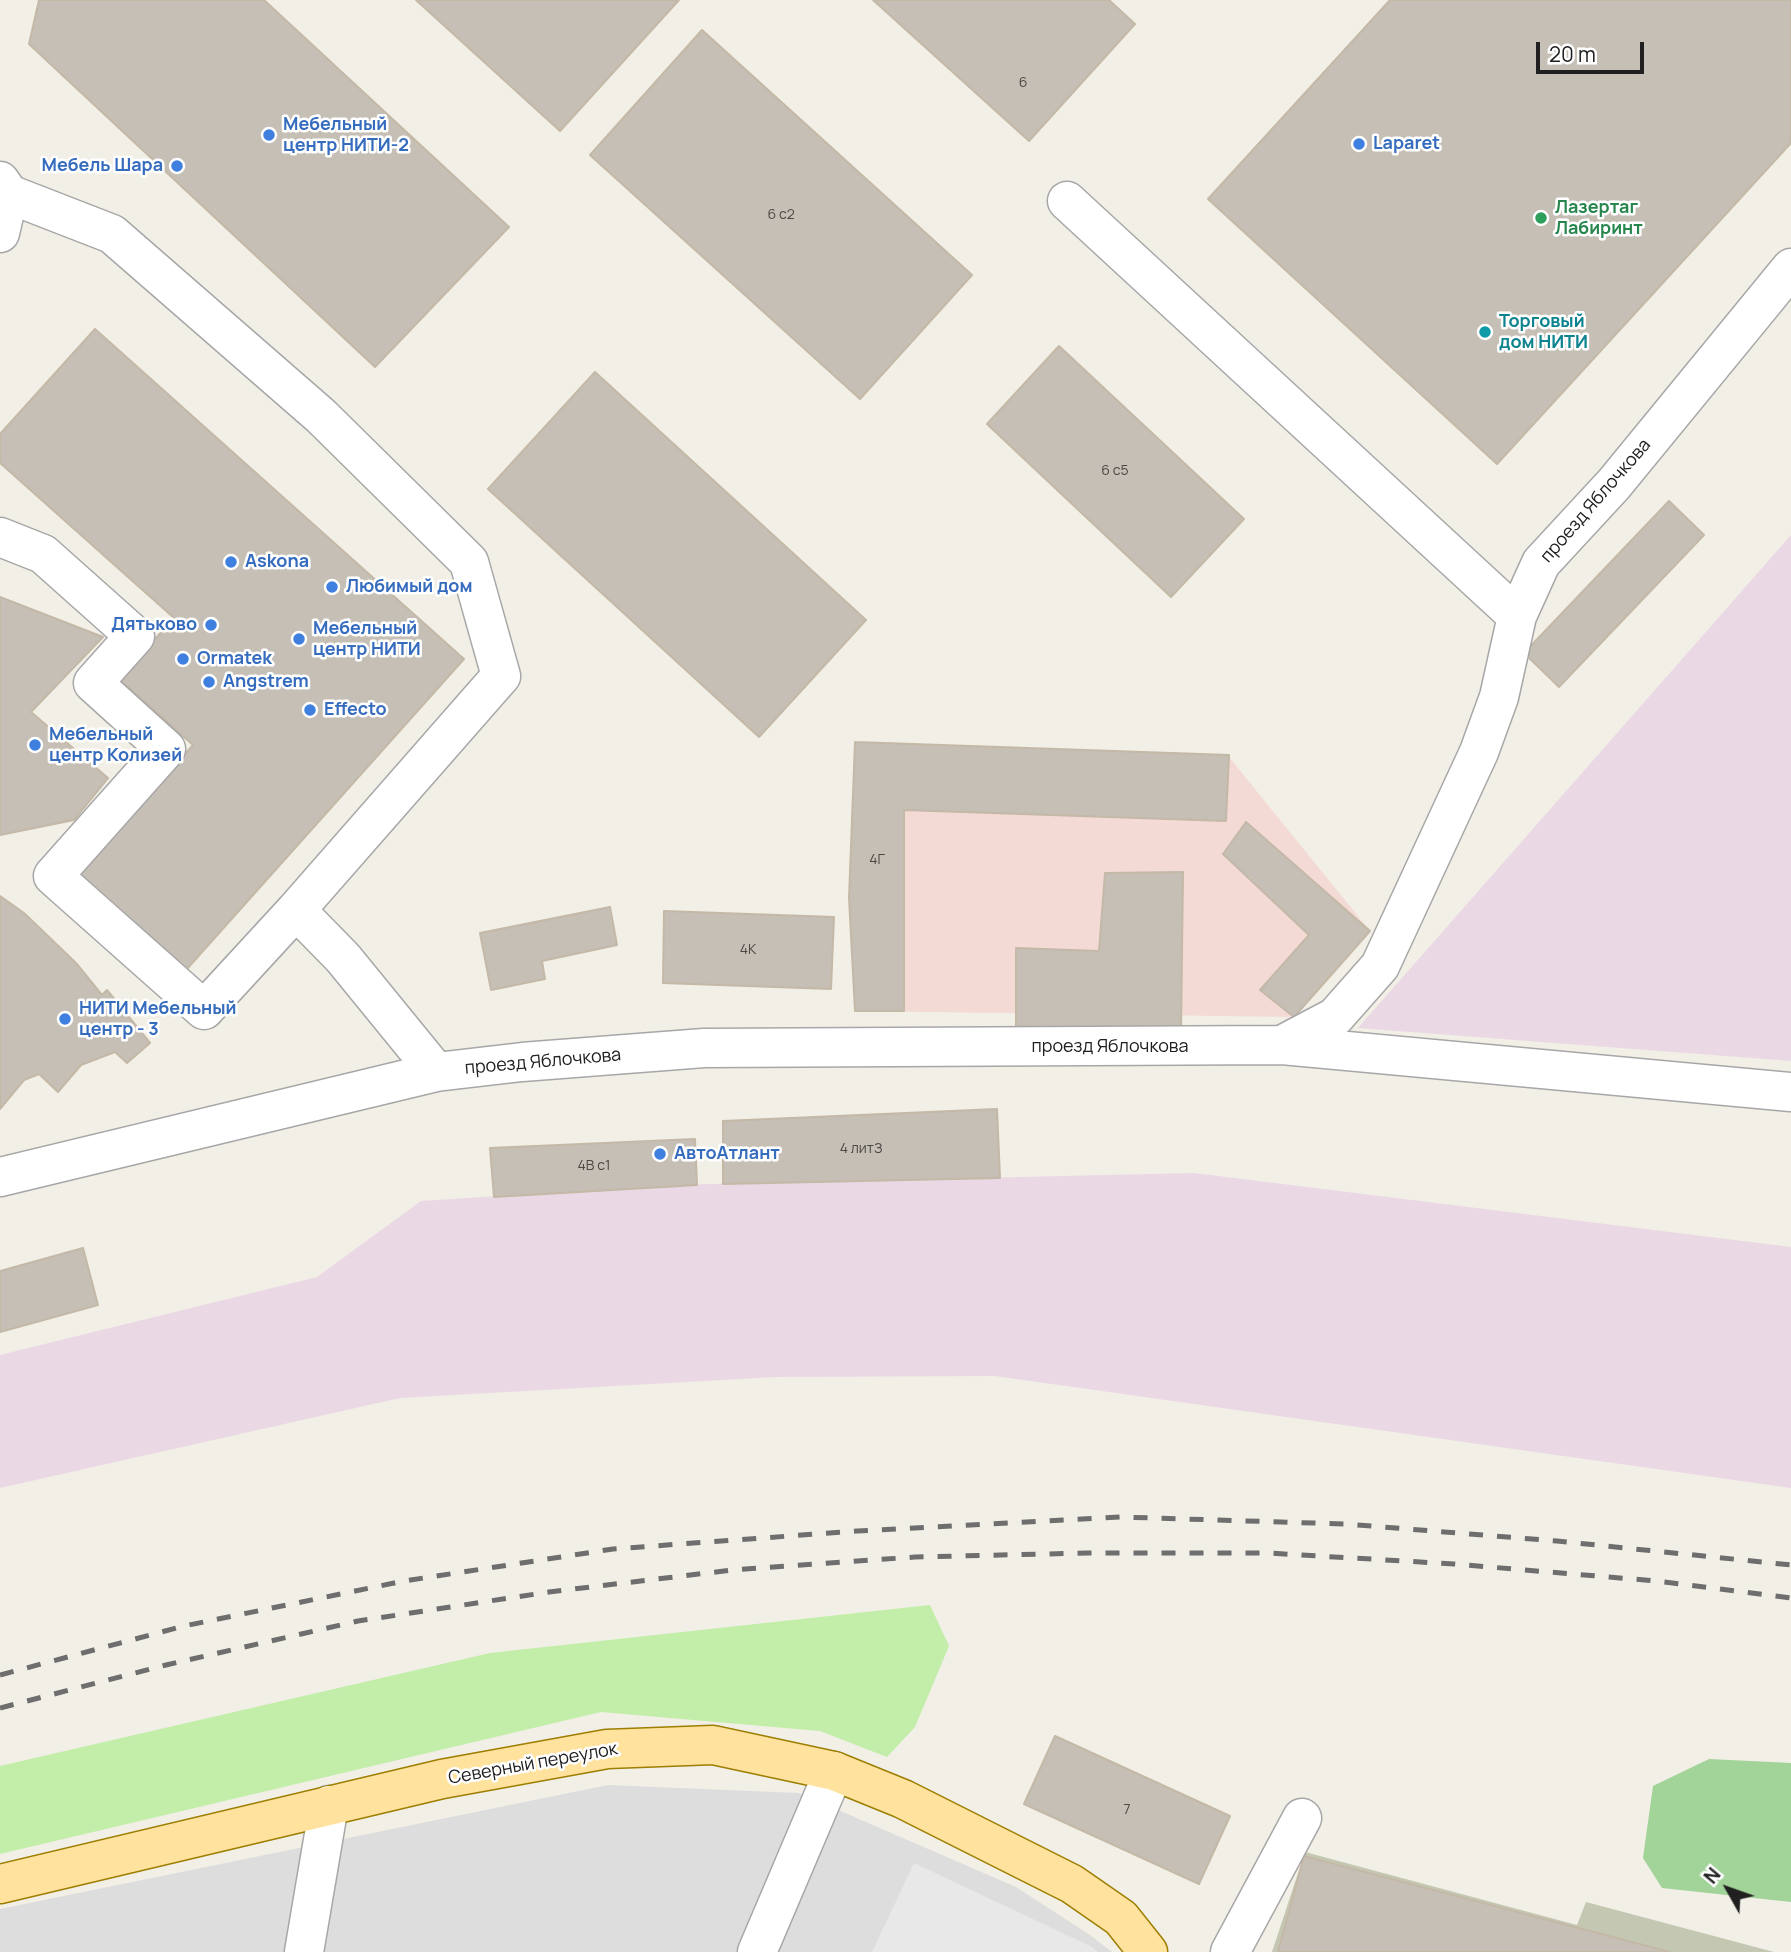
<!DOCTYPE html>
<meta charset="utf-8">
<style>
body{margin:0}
#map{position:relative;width:1791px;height:1952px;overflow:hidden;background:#f1efe6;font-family:Manrope,sans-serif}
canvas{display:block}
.north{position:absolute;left:1693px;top:1854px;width:70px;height:70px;-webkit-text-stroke:5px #fff;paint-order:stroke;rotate:310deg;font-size:19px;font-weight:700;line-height:28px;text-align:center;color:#202020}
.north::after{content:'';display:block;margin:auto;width:24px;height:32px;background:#202020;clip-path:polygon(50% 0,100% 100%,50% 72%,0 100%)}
.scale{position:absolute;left:1536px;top:42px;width:108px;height:32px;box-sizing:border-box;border:4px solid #202020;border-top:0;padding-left:9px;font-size:21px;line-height:24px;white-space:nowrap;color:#202020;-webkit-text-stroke:5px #fff;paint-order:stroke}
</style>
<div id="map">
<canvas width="1791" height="1952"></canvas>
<div class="north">N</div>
<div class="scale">20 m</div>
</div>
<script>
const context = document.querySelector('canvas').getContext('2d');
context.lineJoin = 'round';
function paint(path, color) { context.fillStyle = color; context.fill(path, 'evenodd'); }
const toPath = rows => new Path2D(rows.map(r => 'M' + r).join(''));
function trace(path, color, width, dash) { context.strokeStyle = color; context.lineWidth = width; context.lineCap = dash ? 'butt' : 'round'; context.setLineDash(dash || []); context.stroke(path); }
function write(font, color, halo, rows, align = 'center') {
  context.font = font + ' Manrope,sans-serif'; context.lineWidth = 5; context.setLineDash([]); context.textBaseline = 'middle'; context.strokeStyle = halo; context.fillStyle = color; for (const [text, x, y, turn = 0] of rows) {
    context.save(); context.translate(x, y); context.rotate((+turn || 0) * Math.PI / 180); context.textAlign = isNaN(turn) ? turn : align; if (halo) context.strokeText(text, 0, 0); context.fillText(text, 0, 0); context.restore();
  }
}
paint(toPath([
 [608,1785,799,1793,1016,1887,1090,1935,1112,1952,0,1952,0,1909]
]), '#dedddd');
paint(toPath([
 [855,742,1229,757,1370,931,1294,1017,855,1011]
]), '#f3dad5');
paint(toPath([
 [1791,535,1791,1061,1358,1028],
 [1194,1173,1791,1247,1791,1488,995,1376,776,1377,400,1398,0,1488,0,1355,317,1277,421,1201,671,1185]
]), '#ebd8e5');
paint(toPath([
 [1305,1852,1577,1925,1586,1902,1774,1952,1272,1952]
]), '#c4c7b1');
paint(toPath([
 [930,1605,949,1646,915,1727,887,1757,820,1731,601,1712,0,1854,0,1766,490,1653]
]), '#c2eea9');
paint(toPath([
 [1709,1759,1791,1763,1791,1902,1662,1888,1643,1858,1653,1786]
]), '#a2d398');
paint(toPath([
 [914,1863,1092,1947,1098,1952,872,1952]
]), '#e8e8e8');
const building = toPath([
 [39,0,264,0,509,227,375,367,29,44,39,0],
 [416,0,679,0,560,131,416,0],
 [873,0,1109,0,1135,24,1029,141,873,0],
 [1390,0,1791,0,1791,143,1497,464,1208,199,1390,0],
 [702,30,972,275,860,399,590,155,702,30],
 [95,329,464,659,186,970,78,874,193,745,119,679,174,618,0,463,0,434,95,329],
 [1059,346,1244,519,1171,597,987,424,1059,346],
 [595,372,866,620,759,737,488,489,595,372],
 [1669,501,1704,535,1559,687,1524,653,1669,501],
 [0,597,103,637,31,712,108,778,74,820,0,835,0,597],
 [855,742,1229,755,1226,821,904,810,904,1011,855,1011,849,898,855,742],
 [1246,822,1370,931,1294,1017,1260,990,1309,935,1223,854,1246,822],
 [1183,872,1181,1032,1016,1026,1016,948,1099,951,1105,873,1183,872],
 [0,896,24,913,76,963,102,995,107,990,150,1043,127,1063,115,1052,81,1065,58,1092,39,1074,24,1080,0,1109,0,896],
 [610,907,617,945,542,961,545,979,491,990,480,933,610,907],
 [664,911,834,917,831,989,663,983,664,911],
 [997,1109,1000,1178,723,1184,723,1121,997,1109],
 [695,1139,697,1185,494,1197,490,1148,695,1139],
 [83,1248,98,1305,0,1332,0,1271,83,1248],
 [1055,1736,1230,1816,1199,1884,1024,1804,1055,1736],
 [1304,1856,1670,1952,1278,1952,1304,1856]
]);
paint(building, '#c6bfb5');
trace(building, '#c4b8a7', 2);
const minor = toPath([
 [0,181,9,194,0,233],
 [1067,201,1517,616],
 [0,537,43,554,135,636,93,683,166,749,53,876,204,1010,296,910,501,676,469,562,321,416,112,234,9,194],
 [296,910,343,958,436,1072],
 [1282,1045,1335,1017,1380,966,1479,752,1499,697,1517,616,1541,563,1614,484,1791,268],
 [0,1177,436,1072,522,1062,704,1048,1282,1045,1791,1092],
 [304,1952,329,1805],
 [757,1952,834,1771],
 [1230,1952,1302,1818]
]);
const major = toPath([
 [0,1884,442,1779,607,1749,713,1745,834,1771,903,1799,1072,1884,1121,1918,1148,1952]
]);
trace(minor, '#a7a7a7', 41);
trace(major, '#9d7e00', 41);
trace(minor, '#fff', 38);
trace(major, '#ffe29e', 38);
trace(toPath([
 [0,1675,184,1626,404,1581,613,1549,857,1531,1120,1517,1345,1524,1557,1541,1791,1565],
 [0,1708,166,1665,358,1621,549,1592,732,1570,915,1557,1088,1553,1268,1553,1454,1564,1656,1581,1791,1598]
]), '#6e6e6e', 5, [14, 14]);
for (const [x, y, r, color] of [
 [269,135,7,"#3f7fe0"],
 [1359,144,7,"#3f7fe0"],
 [177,166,7,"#3f7fe0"],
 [1541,218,7,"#2e9e5b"],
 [1485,332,7,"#0f9aa8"],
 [231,562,7,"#3f7fe0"],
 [332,587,7,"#3f7fe0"],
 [211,625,7,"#3f7fe0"],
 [299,639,7,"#3f7fe0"],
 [183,659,7,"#3f7fe0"],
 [209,682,7,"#3f7fe0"],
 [310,710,7,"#3f7fe0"],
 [35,745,7,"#3f7fe0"],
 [65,1019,7,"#3f7fe0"],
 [660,1154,7,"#3f7fe0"]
]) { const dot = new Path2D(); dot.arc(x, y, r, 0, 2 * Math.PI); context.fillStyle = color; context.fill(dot); trace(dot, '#fff', 2.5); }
write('14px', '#4a4845', null, [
 ["6",1023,83],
 ["6 с2",781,215],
 ["6 с5",1115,471],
 ["4Г",877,860],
 ["4К",748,950],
 ["4 литЗ",861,1149],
 ["4В с1",594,1166],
 ["7",1127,1810]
]);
write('bold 18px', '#366cbe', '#fff', [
 ["Мебельный",283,125],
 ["центр НИТИ-2",283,146],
 ["Laparet",1373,144],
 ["Мебель Шара",163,166,"right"],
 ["Askona",245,562],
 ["Любимый дом",346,587],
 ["Дятьково",197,625,"right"],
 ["Мебельный",313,629],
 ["центр НИТИ",313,650],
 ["Ormatek",197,659],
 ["Angstrem",223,682],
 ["Effecto",324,710],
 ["Мебельный",49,735],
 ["центр Колизей",49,756],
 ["НИТИ Мебельный",79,1009],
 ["центр - 3",79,1030],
 ["АвтоАтлант",674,1154]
], 'left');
write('bold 18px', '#27864d', '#fff', [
 ["Лазертаг",1555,208],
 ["Лабиринт",1555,229]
], 'left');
write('bold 18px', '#0d838f', '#fff', [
 ["Торговый",1499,322],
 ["дом НИТИ",1499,343]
], 'left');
write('18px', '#202020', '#fff', [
 ["проезд Яблочкова",1596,501,-49],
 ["проезд Яблочкова",1110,1047],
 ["проезд Яблочкова",543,1062,-5],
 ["Северный переулок",533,1764,-10]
]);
</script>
